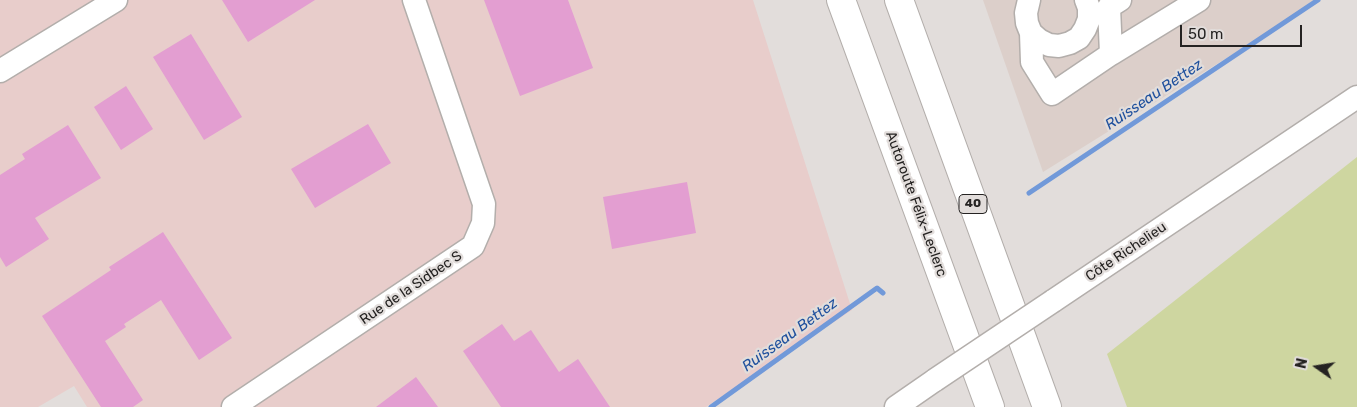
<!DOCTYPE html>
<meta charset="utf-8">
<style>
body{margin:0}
#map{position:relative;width:1357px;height:407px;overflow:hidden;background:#e2dddb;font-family:Rubik,sans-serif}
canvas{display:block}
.north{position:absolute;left:1292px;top:342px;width:50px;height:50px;-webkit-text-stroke:4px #e2dddb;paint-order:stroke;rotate:283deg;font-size:14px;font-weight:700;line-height:20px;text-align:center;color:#252322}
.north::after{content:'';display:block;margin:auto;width:18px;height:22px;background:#252322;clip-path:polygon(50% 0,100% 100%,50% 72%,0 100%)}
.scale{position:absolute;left:1180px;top:25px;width:122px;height:22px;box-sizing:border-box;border:2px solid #252322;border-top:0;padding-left:6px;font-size:15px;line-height:18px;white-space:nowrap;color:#252322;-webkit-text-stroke:4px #e2dddb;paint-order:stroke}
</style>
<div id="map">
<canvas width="1357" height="407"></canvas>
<div class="north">N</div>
<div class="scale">50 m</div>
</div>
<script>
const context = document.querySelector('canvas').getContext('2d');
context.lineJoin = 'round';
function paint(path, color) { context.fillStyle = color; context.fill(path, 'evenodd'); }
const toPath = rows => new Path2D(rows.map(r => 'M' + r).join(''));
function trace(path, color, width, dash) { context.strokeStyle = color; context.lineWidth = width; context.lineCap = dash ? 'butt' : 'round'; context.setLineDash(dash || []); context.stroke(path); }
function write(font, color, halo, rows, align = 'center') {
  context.font = font + ' Rubik,sans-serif'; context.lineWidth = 4.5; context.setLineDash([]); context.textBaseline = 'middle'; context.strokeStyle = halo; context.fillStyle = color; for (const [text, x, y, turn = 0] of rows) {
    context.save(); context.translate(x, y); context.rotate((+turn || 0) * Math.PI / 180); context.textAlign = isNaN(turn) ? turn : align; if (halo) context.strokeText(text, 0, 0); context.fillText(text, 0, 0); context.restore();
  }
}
paint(toPath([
 [983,0,1320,0,1043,172]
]), '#dccfca');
paint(toPath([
 [0,0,753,0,852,310,706,407,87,407,74,386,38,407,0,407]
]), '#e8cdcb');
paint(toPath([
 [1357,157,1357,407,1127,407,1107,354]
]), '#ced6a0');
trace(toPath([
 [1029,193,1318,0],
 [711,407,877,288,883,293]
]), '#7199d9', 5);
paint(toPath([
 [222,0,315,0,248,42],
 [484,0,568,0,593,68,520,96],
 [191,34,242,117,204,140,153,57],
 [126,86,153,129,121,150,94,107],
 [368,124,391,163,315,208,291,169],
 [68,125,101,178,35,218,49,239,6,267,0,257,0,175,25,159,22,154],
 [687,182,696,233,612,249,603,197],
 [163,232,232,338,199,360,161,300,124,324,126,327,105,341,143,400,133,407,101,407,42,316,111,270,109,267],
 [502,324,514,341,531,330,559,372,578,359,610,407,501,407,463,351],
 [416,377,438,407,376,407]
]), '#e39ed1');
const minor = toPath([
 [1029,0,1026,13,1027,23,1031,33,1039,40,1049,45,1059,46,1070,43,1079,38,1085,29,1089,19,1089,8,1086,0],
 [1031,33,1032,62,1052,94,1111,54,1199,0],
 [1111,54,1109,7,1120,0],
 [0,71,116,0],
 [1053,301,1357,97],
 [233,407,473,246,483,223,484,204,414,0],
 [896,407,935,380]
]);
const highway = toPath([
 [841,0,990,407],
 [899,0,1047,407]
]);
trace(minor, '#b3aeab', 25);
trace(highway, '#b3aeab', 30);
trace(minor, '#fff', 22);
trace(highway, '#fff', 28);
const minorBridge = toPath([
 [935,380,1053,301]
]);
trace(minorBridge, '#b3aeab', 25, []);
trace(minorBridge, '#fff', 22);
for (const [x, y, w] of [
 [973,204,28]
]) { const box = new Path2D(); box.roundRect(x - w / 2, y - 9.5, w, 19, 4); context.fillStyle = '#e2dddb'; context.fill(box); trace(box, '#252322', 1); }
write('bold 12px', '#252322', null, [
 ["40",973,204]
]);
write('14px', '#252322', '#e2dddb', [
 ["Autoroute Félix-Leclerc",916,204,70],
 ["Côte Richelieu",1126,252,-34],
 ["Rue de la Sidbec S",411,288,-34]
]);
write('italic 15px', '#1f509d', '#e2dddb', [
 ["Ruisseau Bettez",1154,95,-34],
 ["Ruisseau Bettez",790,335,-36]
]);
</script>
